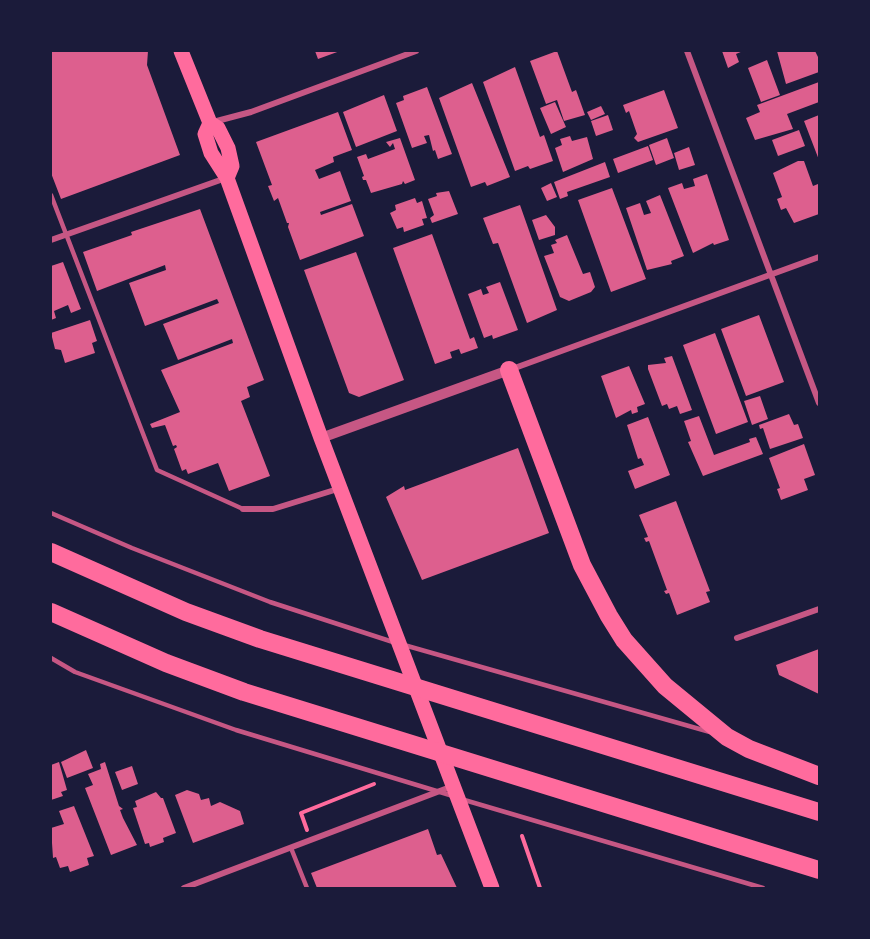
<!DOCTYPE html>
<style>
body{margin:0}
#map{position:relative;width:870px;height:939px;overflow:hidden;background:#1b1b3a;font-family:"PT Sans",sans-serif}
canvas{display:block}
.frame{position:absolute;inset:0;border:52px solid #1b1b3a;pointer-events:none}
</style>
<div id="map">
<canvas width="870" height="939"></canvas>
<div class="frame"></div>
</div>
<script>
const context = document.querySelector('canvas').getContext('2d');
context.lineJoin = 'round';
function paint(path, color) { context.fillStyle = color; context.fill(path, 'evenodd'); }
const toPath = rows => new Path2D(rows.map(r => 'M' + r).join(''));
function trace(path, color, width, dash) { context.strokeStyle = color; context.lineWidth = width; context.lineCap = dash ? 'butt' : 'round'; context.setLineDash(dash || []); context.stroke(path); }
paint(toPath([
 [51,51,148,51,147,65,180,155,61,199,51,173],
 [315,51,340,51,318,59],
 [557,51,572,92,576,90,585,115,564,121,557,100,546,104,530,61],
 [722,51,743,51,736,54,739,62,728,68],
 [777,51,815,51,819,59,819,72,786,84],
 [767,60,780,95,761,102,748,68],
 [515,67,540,137,544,135,553,161,530,169,528,166,515,171,483,82],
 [819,82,819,102,787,114,793,129,755,140,746,118,760,112,757,105],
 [472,83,510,177,487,186,485,182,471,187,439,98],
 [427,87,452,154,438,159,435,150,433,151,429,135,424,136,427,143,412,148,396,103,404,100,403,96],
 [664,90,678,128,638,142,634,138,637,134,629,111,626,113,623,105],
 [384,95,397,131,356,147,343,112],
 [555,102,566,127,551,134,540,108],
 [601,106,605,114,591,120,587,112],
 [338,112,352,150,333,157,334,162,315,170,319,179,340,171,351,201,320,212,321,215,352,204,364,236,300,260,288,227,289,223,287,223,278,198,274,201,268,186,272,185,256,142],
 [608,115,613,130,596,136,591,121],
 [819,115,819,160,804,121],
 [799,130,805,146,778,156,772,140],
 [570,136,572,141,587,137,593,159,563,172,555,148,562,145,560,139],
 [400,138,415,180,405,184,403,181,402,184,371,193,366,180,363,180,362,177,364,176,357,157,366,154,368,159,395,149,393,143,390,147,386,142],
 [667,138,674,158,656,165,649,145],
 [648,146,653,160,618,173,613,159],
 [689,147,695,165,679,170,674,153],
 [798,161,804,161,813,186,818,184,819,214,794,223,786,208,781,210,777,199,782,197,773,173],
 [605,162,610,177,567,192,568,196,560,199,554,182],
 [707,174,729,240,714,245,713,243,693,253,668,188,682,183,684,189,695,186,693,179],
 [551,183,557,197,547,201,541,188],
 [612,188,646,279,611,292,578,200],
 [449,191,458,214,432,223,430,218,434,215,428,199,437,196,436,193],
 [660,195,684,256,671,261,672,264,647,270,626,208,640,203,644,215,651,213,646,201],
 [415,198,417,203,422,201,427,218,422,219,424,225,404,232,403,227,397,229,390,213,396,210,395,205],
 [520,205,557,310,527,323,498,243,493,244,483,218],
 [200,209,264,380,247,387,250,397,241,401,270,476,229,491,218,463,188,474,186,469,182,471,174,449,177,447,176,445,173,446,165,425,152,428,150,424,180,412,161,370,233,343,232,339,178,360,163,324,219,303,217,299,145,326,129,283,166,270,165,265,97,291,83,252,132,235,131,232],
 [546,215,555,227,555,235,539,240,532,220],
 [432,234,470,339,474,337,478,348,461,354,459,349,450,352,452,358,435,364,393,248],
 [567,235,583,274,590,272,595,287,591,292,569,301,560,297,544,256,554,253,551,245,557,243,555,240],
 [356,252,404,380,359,397,349,393,304,270],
 [63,262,81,309,71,313,68,305,54,311,56,318,51,320,51,266],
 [500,282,518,330,493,339,492,335,484,338,468,294,481,289,483,295,489,293,486,287],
 [759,315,784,382,746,396,721,329],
 [90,320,97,341,92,343,95,353,65,363,61,350,55,349,51,333],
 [715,333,748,422,716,434,683,345],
 [672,356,692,410,680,414,677,406,669,409,667,404,662,406,648,369,648,365,666,363,664,358],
 [629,366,645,404,637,407,638,412,632,414,631,410,616,418,601,376],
 [760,396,768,419,752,425,744,401],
 [789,414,794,425,798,424,803,438,770,449,763,428,760,429,759,425],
 [699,416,714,455,750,442,749,439,756,437,763,454,703,476,688,442,691,441,684,421],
 [648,417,670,475,635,489,628,471,644,465,641,458,638,459,627,425],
 [804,444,815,475,804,479,808,490,781,500,777,489,780,488,769,458],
 [518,448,549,533,422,580,386,497,404,486,405,490],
 [676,501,710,591,706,592,710,602,677,615,669,593,666,594,664,591,667,590,649,541,646,542,644,538,648,537,639,515],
 [819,649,819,694,779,675,776,665],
 [86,750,93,768,67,778,61,762],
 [59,762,67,790,61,792,63,796,51,800,51,765],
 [105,762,119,806,123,809,120,810,123,818,137,845,111,855,85,788,93,785,88,774,101,769,100,764],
 [132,766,138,784,122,790,115,772],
 [187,790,199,794,201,800,209,798,211,806,220,802,240,811,244,824,193,843,175,795],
 [156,792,161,798,163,798,176,833,163,838,164,842,150,847,149,843,145,844,133,808,137,807,135,801],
 [74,806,94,856,87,858,89,865,70,872,68,866,60,868,56,857,53,858,51,828,64,824,59,811],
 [428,829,437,855,441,854,457,888,317,888,311,873]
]), '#dd5f8e');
trace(toPath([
 [307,830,301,813,374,784],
 [522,836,540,888]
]), '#ff6b9d', 4);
trace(toPath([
 [51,195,157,470,243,509],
 [51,513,132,548,270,602,396,643],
 [404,645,710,732],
 [51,658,75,672,236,730,453,796],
 [461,799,763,888],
 [291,848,307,888]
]), '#c65784', 4.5);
trace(toPath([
 [687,51,819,403],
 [213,122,251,112,416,51],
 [51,240,226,178],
 [512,369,819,257],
 [243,509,273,509,341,488],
 [737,638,819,609],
 [184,888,453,786]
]), '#c65784', 6);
trace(toPath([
 [321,438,509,370]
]), '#c65784', 10);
trace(toPath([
 [181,51,210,123,218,128,228,148,232,166,227,178],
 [210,123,205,134,211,153,227,178,321,438,492,888]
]), '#ff6b9d', 15);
trace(toPath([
 [509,370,582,565,609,616,624,640,665,686,727,737,749,749,819,776],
 [51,552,186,612,260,639,819,812],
 [51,612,166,663,244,692,819,870]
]), '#ff6b9d', 18);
</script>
